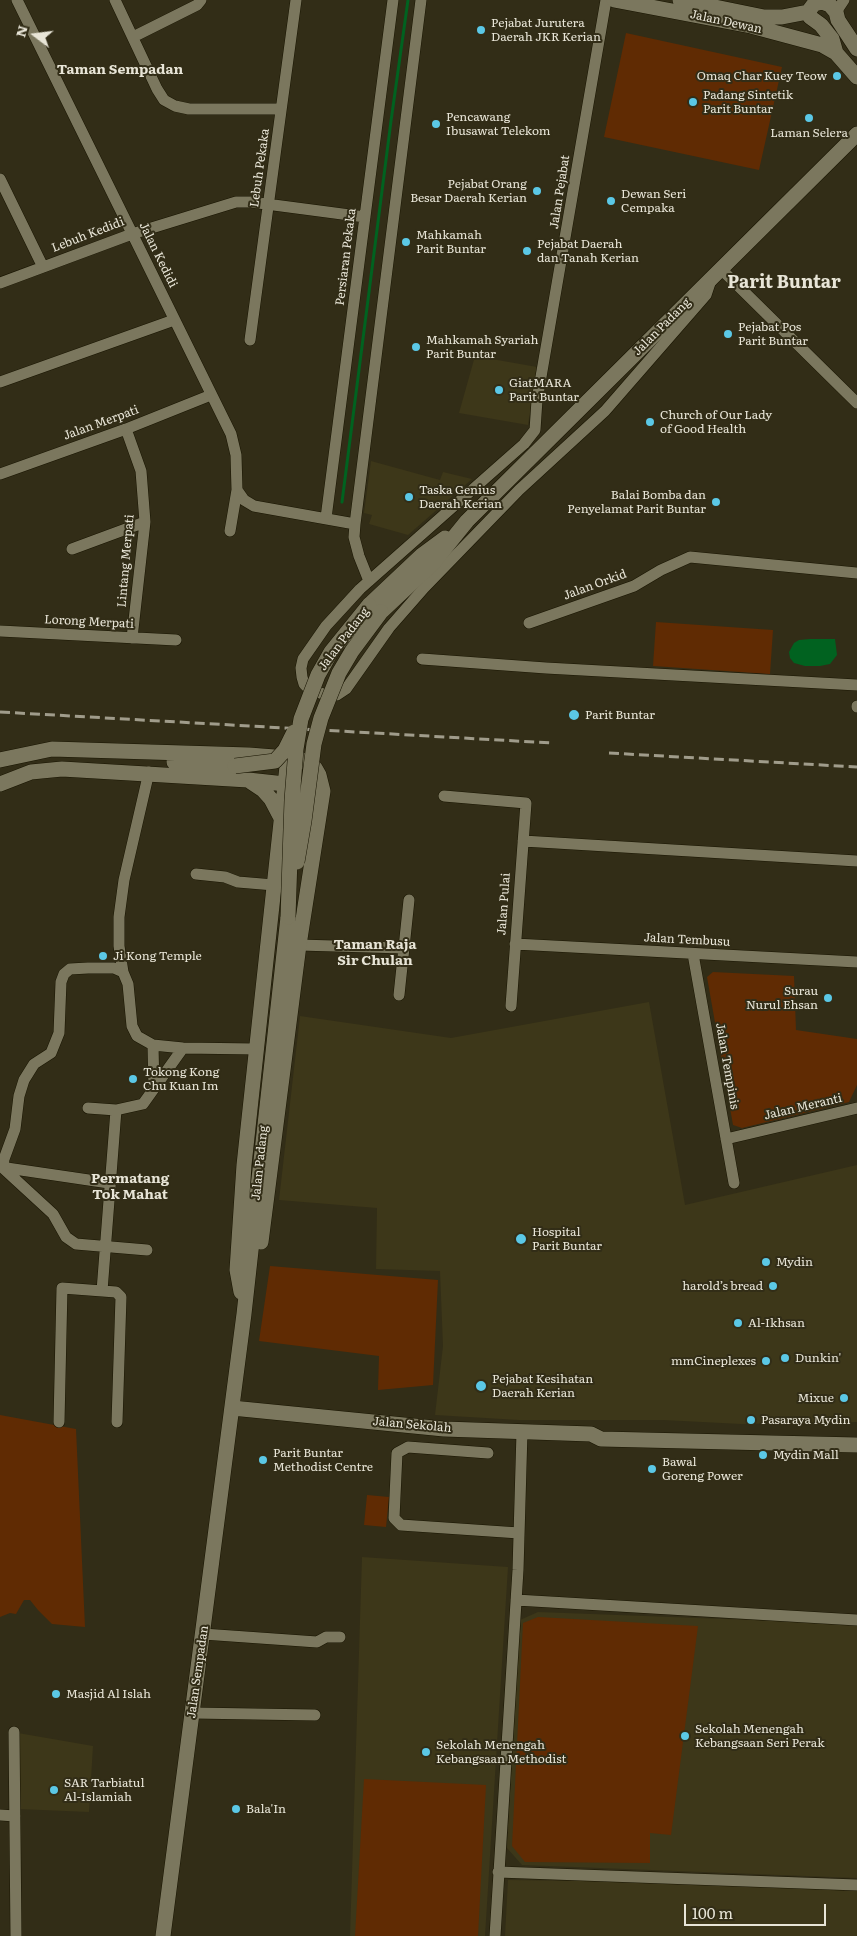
<!DOCTYPE html>
<meta charset="utf-8">
<style>
body{margin:0}
#map{position:relative;width:857px;height:1936px;overflow:hidden;background:#322d17;font-family:Literata,serif}
canvas{display:block}
.north{position:absolute;left:10px;top:10px;width:50px;height:50px;-webkit-text-stroke:4px #322d17;paint-order:stroke;rotate:285deg;font-size:14px;font-weight:700;line-height:20px;text-align:center;color:#e8e5d7}
.north::after{content:'';display:block;margin:auto;width:18px;height:22px;background:#e8e5d7;clip-path:polygon(50% 0,100% 100%,50% 72%,0 100%)}
.scale{position:absolute;left:684px;top:1904px;width:142px;height:22px;box-sizing:border-box;border:2px solid #e8e5d7;border-top:0;padding-left:6px;font-size:15px;line-height:18px;white-space:nowrap;color:#e8e5d7;-webkit-text-stroke:4px #322d17;paint-order:stroke}
</style>
<div id="map">
<canvas width="857" height="1936"></canvas>
<div class="north">N</div>
<div class="scale">100 m</div>
</div>
<script>
const context = document.querySelector('canvas').getContext('2d');
context.lineJoin = 'round';
function paint(path, color) { context.fillStyle = color; context.fill(path, 'evenodd'); }
const toPath = rows => new Path2D(rows.map(r => 'M' + r).join(''));
function trace(path, color, width, dash) { context.strokeStyle = color; context.lineWidth = width; context.lineCap = dash ? 'butt' : 'round'; context.setLineDash(dash || []); context.stroke(path); }
function write(font, color, halo, rows, align = 'center') {
  context.font = font + ' Literata,serif'; context.lineWidth = 4; context.setLineDash([]); context.textBaseline = 'middle'; context.strokeStyle = halo; context.fillStyle = color; for (const [text, x, y, turn = 0] of rows) {
    context.save(); context.translate(x, y); context.rotate((+turn || 0) * Math.PI / 180); context.textAlign = isNaN(turn) ? turn : align; if (halo) context.strokeText(text, 0, 0); context.fillText(text, 0, 0); context.restore();
  }
}
paint(toPath([
 [475,356,537,367,528,425,459,413],
 [371,461,440,480,443,472,472,479,408,535,369,524,372,515,364,513],
 [649,1002,685,1205,857,1165,857,1422,741,1424,663,1420,519,1420,435,1415,443,1346,440,1271,376,1269,377,1208,279,1200,300,1016,451,1038],
 [362,1557,508,1567,485,1936,350,1936],
 [538,1612,857,1624,857,1878,522,1865,507,1848,520,1620],
 [18,1733,93,1746,89,1812,18,1809],
 [508,1880,660,1882,857,1891,857,1936,505,1936]
]), '#3d3719');
paint(toPath([
 [626,33,782,67,759,170,604,137],
 [656,622,773,630,770,674,653,666],
 [713,972,794,976,796,1030,857,1039,857,1085,849,1102,742,1128,733,1125,707,977],
 [270,1266,438,1280,433,1385,378,1390,379,1356,259,1341],
 [0,1415,76,1429,85,1627,52,1624,38,1610,30,1600,24,1600,16,1614,10,1613,0,1617],
 [367,1495,389,1497,386,1527,364,1525],
 [538,1617,698,1626,671,1835,650,1833,650,1863,525,1862,512,1846,523,1623],
 [364,1779,486,1785,478,1936,355,1936]
]), '#602b03');
paint(toPath([
 [810,639,835,639,837,655,830,664,820,666,805,666,794,663,790,658,789,652,794,643,799,640]
]), '#016220');
trace(toPath([
 [342,502,391,121,408,0]
]), '#016220', 3);
const street = toPath([
 [17,0,231,434,236,455,237,490,230,531],
 [115,0,157,89,164,100,175,106,189,109,281,109],
 [606,0,537,400,535,430,524,444,360,589,326,626,303,659,301,668,302,677,304,684,309,689,326,695,337,695,346,689,389,628,424,588,519,490,605,411,706,295,711,280],
 [836,12,844,0],
 [133,37,197,5,201,0],
 [0,179,43,267],
 [721,269,857,403],
 [0,283,132,234,236,202,251,202,365,217],
 [250,340,296,0],
 [0,382,174,320],
 [126,429,141,471,145,522,132,638],
 [0,474,126,429,211,395],
 [237,490,244,500,254,506,355,524],
 [326,518,393,0],
 [72,549,145,522],
 [369,581,359,556,354,537,355,524,421,0],
 [529,623,634,586,661,570,690,557,857,573],
 [0,631,176,640],
 [422,659,546,668,857,685],
 [857,707,857,706],
 [149,772,124,880,119,917,119,946,123,972,128,984,132,1026,137,1036,153,1045,183,1048,256,1049],
 [444,796,526,803,511,1006],
 [523,841,857,861],
 [196,874,225,877,238,882,274,885],
 [515,944,857,962],
 [299,945,404,948],
 [693,954,734,1183],
 [123,972,114,968,88,968,70,969,64,974,61,982,59,1033,51,1053,34,1064,24,1080,19,1096,15,1129,4,1159,3,1168,53,1214,66,1237,76,1244,147,1250],
 [399,995,409,900],
 [153,1045,154,1089],
 [88,1108,116,1110,143,1104,183,1048],
 [726,1139,857,1108],
 [0,1167,109,1183],
 [102,1291,116,1110],
 [59,1422,62,1288,116,1292,121,1297,117,1422],
 [488,1453,408,1447,397,1453,394,1518,401,1525,519,1533],
 [516,1600,857,1620],
 [203,1634,317,1642,326,1637,340,1637],
 [193,1713,315,1715],
 [14,1732,16,1936],
 [0,1815,15,1816],
 [498,1872,857,1885],
 [495,1936,518,1570,522,1432]
]);
const secondary = toPath([
 [614,0,751,26,822,45,836,53,857,77],
 [680,0,764,17,782,17,808,12,814,4,822,2,830,5,836,12,838,20,857,49],
 [808,12,810,17,821,25,832,39,836,53],
 [369,605,422,555,445,538],
 [381,612,433,563,467,521,857,134],
 [0,760,52,749,249,755,300,759,315,768,319,775,323,791,299,945,261,1242],
 [174,762,235,766],
 [248,780,263,790,271,799,281,818],
 [0,784,31,772,62,769,248,780,285,784,321,791],
 [241,1292,237,1270,244,1165,288,757],
 [232,1408,444,1429,591,1434,601,1439,857,1445],
 [163,1936,244,1314,288,917]
]);
trace(street, '#191502', 12);
trace(secondary, '#191502', 16);
trace(street, '#7b775e', 11);
trace(secondary, '#7b775e', 15);
trace(toPath([
 [0,712,552,743],
 [609,753,857,767]
]), '#a09c8b', 3, [10, 5]);
const secondaryBridge = toPath([
 [235,766,275,761,285,750,294,732],
 [297,862,304,821,314,744,321,718,339,673,352,651,381,612],
 [288,917,292,800,296,749,301,719,318,675,331,652,369,605]
]);
trace(secondaryBridge, '#191502', 16, []);
trace(secondaryBridge, '#7b775e', 15);
for (const [x, y, r, color] of [
 [481,30,5,"#5bc8e6"],
 [837,76,5,"#5bc8e6"],
 [693,102,5,"#5bc8e6"],
 [809,118,5,"#5bc8e6"],
 [436,124,5,"#5bc8e6"],
 [537,191,5,"#5bc8e6"],
 [611,201,5,"#5bc8e6"],
 [406,242,5,"#5bc8e6"],
 [527,251,5,"#5bc8e6"],
 [728,334,5,"#5bc8e6"],
 [416,347,5,"#5bc8e6"],
 [499,390,5,"#5bc8e6"],
 [650,422,5,"#5bc8e6"],
 [409,497,5,"#5bc8e6"],
 [716,502,5,"#5bc8e6"],
 [574,715,6,"#5bc8e6"],
 [103,956,5,"#5bc8e6"],
 [828,998,5,"#5bc8e6"],
 [133,1079,5,"#5bc8e6"],
 [521,1239,6,"#5bc8e6"],
 [766,1262,5,"#5bc8e6"],
 [773,1286,5,"#5bc8e6"],
 [738,1323,5,"#5bc8e6"],
 [785,1358,5,"#5bc8e6"],
 [766,1361,5,"#5bc8e6"],
 [481,1386,6,"#5bc8e6"],
 [844,1398,5,"#5bc8e6"],
 [751,1420,5,"#5bc8e6"],
 [763,1455,5,"#5bc8e6"],
 [263,1460,5,"#5bc8e6"],
 [652,1469,5,"#5bc8e6"],
 [56,1694,5,"#5bc8e6"],
 [685,1736,5,"#5bc8e6"],
 [426,1752,5,"#5bc8e6"],
 [54,1790,5,"#5bc8e6"],
 [236,1809,5,"#5bc8e6"]
]) { const dot = new Path2D(); dot.arc(x, y, r, 0, 2 * Math.PI); context.fillStyle = color; context.fill(dot); trace(dot, '#322d17', 2); }
write('12px', '#e8e5d7', '#322d17', [
 ["Jalan Dewan",726,22,12],
 ["Lebuh Pekaka",260,168,-82],
 ["Jalan Pejabat",560,192,-81],
 ["Lebuh Kedidi",88,235,-21],
 ["Jalan Kedidi",158,255,64],
 ["Persiaran Pekaka",346,257,-83],
 ["Jalan Padang",662,327,-45],
 ["Jalan Merpati",101,423,-20],
 ["Lintang Merpati",126,561,-85],
 ["Jalan Orkid",595,585,-20],
 ["Lorong Merpati",89,622,3],
 ["Jalan Padang",344,639,-53],
 ["Jalan Pulai",504,904,-86],
 ["Jalan Tembusu",687,940,3],
 ["Jalan Tempinis",727,1066,80],
 ["Jalan Meranti",803,1107,-13],
 ["Jalan Padang",260,1163,-84],
 ["Jalan Sekolah",412,1425,5],
 ["Jalan Sempadan",198,1672,-82]
]);
write('12px', '#e8e5d7', '#322d17', [
 ["Pejabat Jurutera",491,23],
 ["Daerah JKR Kerian",491,37],
 ["Omaq Char Kuey Teow",827,76,"right"],
 ["Padang Sintetik",703,95],
 ["Parit Buntar",703,109],
 ["Pencawang",446,117],
 ["Ibusawat Telekom",446,131],
 ["Laman Selera",809,133,"center"],
 ["Pejabat Orang",527,184,"right"],
 ["Besar Daerah Kerian",527,198,"right"],
 ["Dewan Seri",621,194],
 ["Cempaka",621,208],
 ["Mahkamah",416,235],
 ["Parit Buntar",416,249],
 ["Pejabat Daerah",537,244],
 ["dan Tanah Kerian",537,258],
 ["Pejabat Pos",738,327],
 ["Parit Buntar",738,341],
 ["Mahkamah Syariah",426,340],
 ["Parit Buntar",426,354],
 ["GiatMARA",509,383],
 ["Parit Buntar",509,397],
 ["Church of Our Lady",660,415],
 ["of Good Health",660,429],
 ["Taska Genius",419,490],
 ["Daerah Kerian",419,504],
 ["Balai Bomba dan",706,495,"right"],
 ["Penyelamat Parit Buntar",706,509,"right"],
 ["Parit Buntar",585,715],
 ["Ji Kong Temple",113,956],
 ["Surau",818,991,"right"],
 ["Nurul Ehsan",818,1005,"right"],
 ["Tokong Kong",143,1072],
 ["Chu Kuan Im",143,1086],
 ["Hospital",532,1232],
 ["Parit Buntar",532,1246],
 ["Mydin",776,1262],
 ["harold’s bread",763,1286,"right"],
 ["Al-Ikhsan",748,1323],
 ["Dunkin'",795,1358],
 ["mmCineplexes",756,1361,"right"],
 ["Pejabat Kesihatan",492,1379],
 ["Daerah Kerian",492,1393],
 ["Mixue",834,1398,"right"],
 ["Pasaraya Mydin",761,1420],
 ["Parit Buntar",273,1453],
 ["Methodist Centre",273,1467],
 ["Mydin Mall",773,1455],
 ["Bawal",662,1462],
 ["Goreng Power",662,1476],
 ["Masjid Al Islah",66,1694],
 ["Sekolah Menengah",695,1729],
 ["Kebangsaan Seri Perak",695,1743],
 ["Sekolah Menengah",436,1745],
 ["Kebangsaan Methodist",436,1759],
 ["SAR Tarbiatul",64,1783],
 ["Al-Islamiah",64,1797],
 ["Bala'In",246,1809]
], 'left');
write('bold 14px', '#e8e5d7', '#322d17', [
 ["Taman Sempadan",120,70],
 ["Taman Raja",375,945],
 ["Sir Chulan",375,961],
 ["Permatang",130,1179],
 ["Tok Mahat",130,1195]
]);
write('bold 18px', '#e8e5d7', '#322d17', [
 ["Parit Buntar",784,283]
]);
</script>
